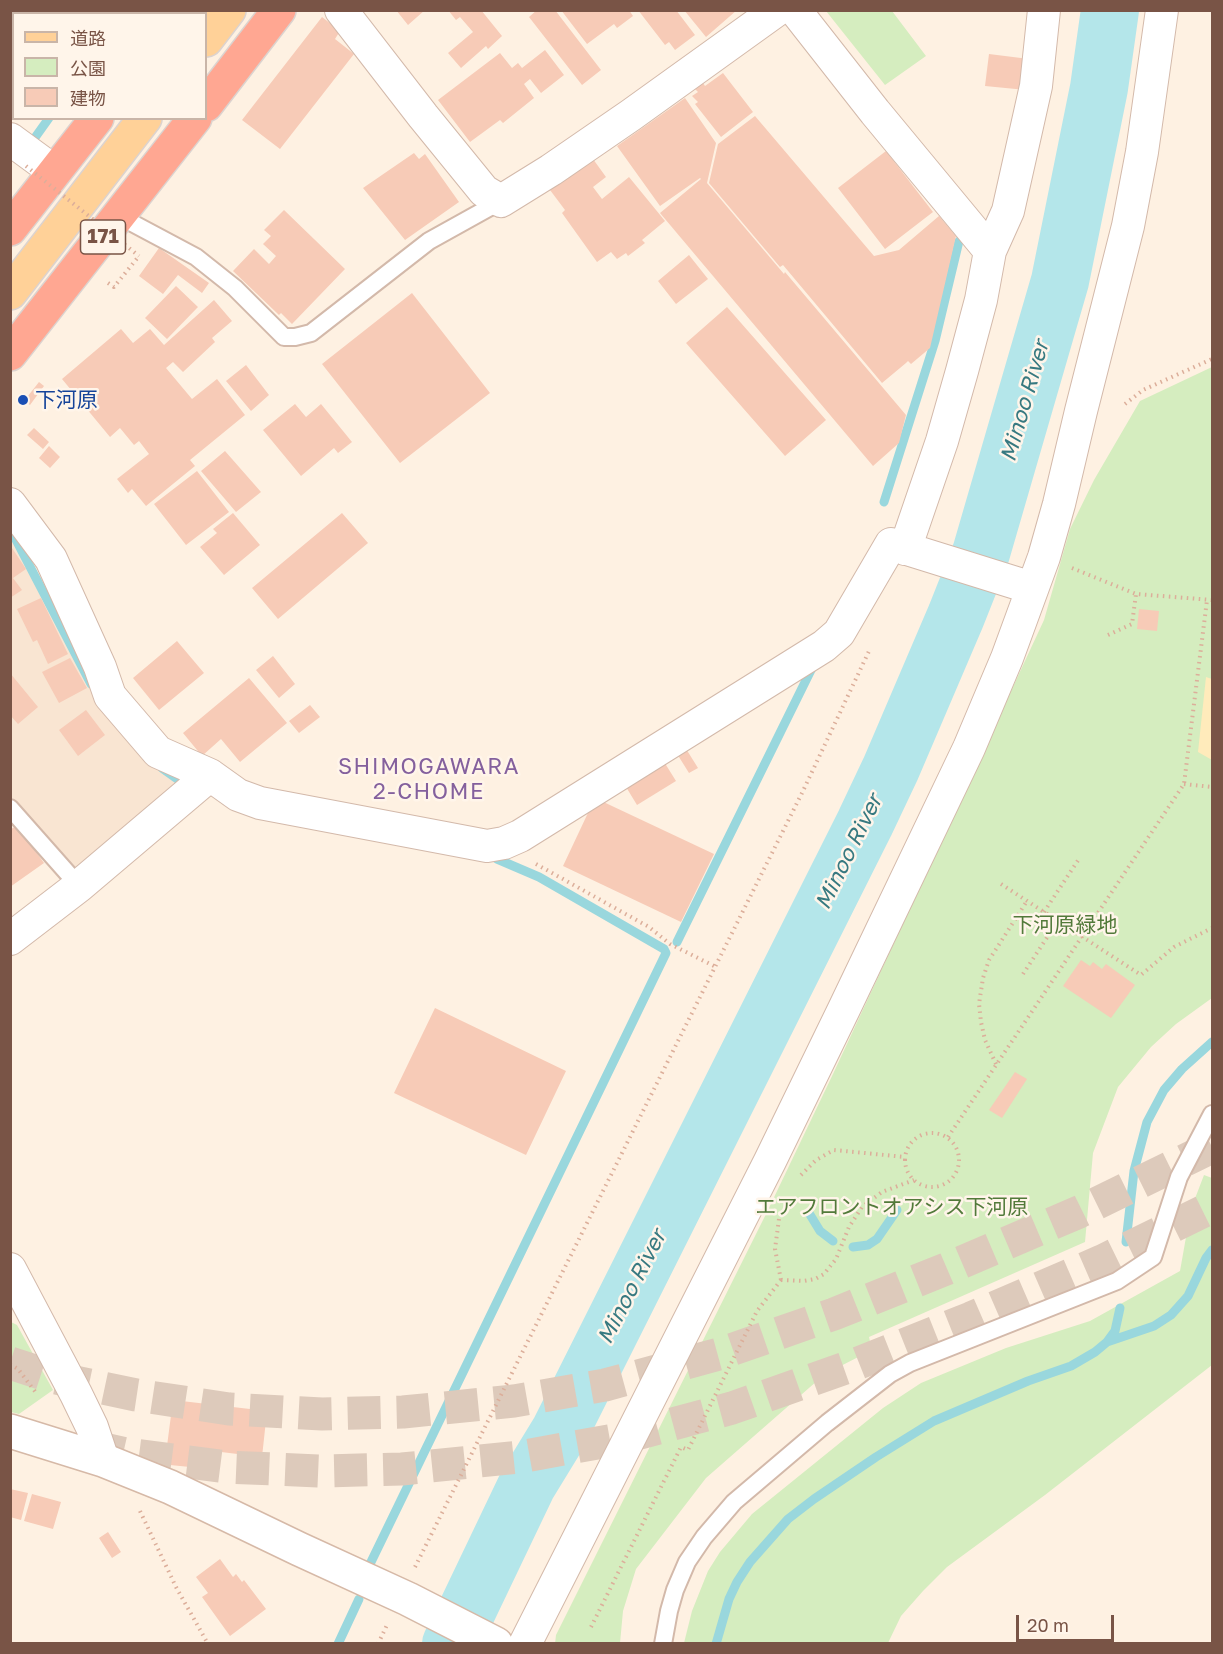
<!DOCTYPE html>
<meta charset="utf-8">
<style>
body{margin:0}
#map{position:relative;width:1223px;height:1654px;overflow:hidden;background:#fef1e2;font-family:"Golos Text","Noto Sans JP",sans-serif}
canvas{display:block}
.frame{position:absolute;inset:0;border:12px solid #795446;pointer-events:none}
.legend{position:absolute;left:12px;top:12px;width:195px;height:108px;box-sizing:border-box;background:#fff5ea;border:2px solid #c9b5a8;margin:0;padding:8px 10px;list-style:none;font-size:18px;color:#795446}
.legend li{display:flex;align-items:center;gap:12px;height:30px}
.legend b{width:30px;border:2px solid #c9b5a8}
.scale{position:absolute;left:1016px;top:1615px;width:98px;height:27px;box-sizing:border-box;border:3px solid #795446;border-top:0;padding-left:8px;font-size:18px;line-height:21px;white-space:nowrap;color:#795446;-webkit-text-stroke:4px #fff5ea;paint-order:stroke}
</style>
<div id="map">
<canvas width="1223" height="1654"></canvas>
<div class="frame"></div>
<ul class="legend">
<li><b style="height:8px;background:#ffd198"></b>道路</li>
<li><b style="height:16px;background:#d5edbf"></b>公園</li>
<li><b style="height:16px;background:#f7cbb7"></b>建物</li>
</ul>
<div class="scale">20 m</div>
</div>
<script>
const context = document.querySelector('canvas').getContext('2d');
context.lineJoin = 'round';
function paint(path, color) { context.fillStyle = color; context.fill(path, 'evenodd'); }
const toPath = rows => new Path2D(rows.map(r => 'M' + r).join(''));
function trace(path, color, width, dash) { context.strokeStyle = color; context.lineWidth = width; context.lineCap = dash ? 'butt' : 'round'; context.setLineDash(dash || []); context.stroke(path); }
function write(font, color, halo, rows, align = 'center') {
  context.font = font + ' "Golos Text","Noto Sans JP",sans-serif'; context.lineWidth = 5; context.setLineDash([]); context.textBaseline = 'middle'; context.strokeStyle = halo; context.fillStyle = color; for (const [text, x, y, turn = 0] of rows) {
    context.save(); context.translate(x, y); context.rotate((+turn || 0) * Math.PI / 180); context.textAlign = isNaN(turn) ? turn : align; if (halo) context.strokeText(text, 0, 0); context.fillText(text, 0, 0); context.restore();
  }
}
paint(toPath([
 [10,534,94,695,153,766,179,785,80,876,11,797]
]), '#f9e5d2');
paint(toPath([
 [826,11,892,11,926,56,885,85],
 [1212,367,1212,998,1176,1024,1151,1047,1118,1087,1093,1153,1085,1242,869,1337,872,1350,825,1374,706,1478,636,1569,623,1611,620,1643,555,1644,556,1635,570,1607,767,1212,833,1074,1044,620,1070,529,1094,480,1140,401],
 [1204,1175,1212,1178,1212,1365,1045,1495,947,1567,923,1591,901,1616,888,1643,684,1643,692,1611,708,1571,720,1552,752,1514,883,1408,921,1383,1006,1348,1090,1321,1180,1271,1191,1209],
 [11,1322,17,1325,53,1390,19,1414,11,1412]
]), '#d5edbf');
paint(toPath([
 [1206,677,1212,679,1212,760,1198,752]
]), '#ffebbb');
trace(toPath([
 [130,14,132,10],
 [34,139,49,118],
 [884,502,935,341,959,241],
 [13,534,91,684],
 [162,768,183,783],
 [677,942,812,668],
 [809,1213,820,1231,833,1241],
 [1126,1242,1134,1171,1147,1122,1164,1090,1182,1069,1212,1042],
 [853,1247,868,1245,877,1239,897,1210],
 [1107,1342,1154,1326,1171,1315,1188,1296,1206,1258,1212,1250],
 [371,1562,666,953,664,949,539,877,497,859],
 [338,1644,359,1599],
 [716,1644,729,1599,737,1582,750,1562,788,1519,814,1499,876,1457,934,1421,1028,1381,1071,1366,1095,1352,1107,1342,1115,1331,1120,1308]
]), '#99d7dd', 9);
trace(toPath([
 [451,1644,527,1485,560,1431,865,823,891,768,956,616,981,553,1060,281,1099,88,1110,10]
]), '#b4e6ea', 58);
paint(toPath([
 [396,10,425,10,408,25],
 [448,10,481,10,502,36,488,49,486,46,461,68,448,53,473,32,460,17,456,20],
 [537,10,555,10,601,70,582,85,529,17],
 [561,10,629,10,633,16,617,28,614,24,587,44],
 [638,10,676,10,695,35,675,50,669,42,665,45],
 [684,10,737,10,706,37],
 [322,17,340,31,335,39,354,54,280,149,242,120],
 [545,50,564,75,541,93,530,79,524,84,534,98,503,123,500,120,470,142,438,100,500,53,512,68,518,63,522,68],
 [989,54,1029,59,1026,90,985,86],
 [723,73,753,112,721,137,695,104,698,102,692,96,698,92,695,89,703,83,705,86],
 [685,98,716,143,707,183,784,274,785,272,906,415,899,443,873,466,660,213,701,179,700,178,660,206,617,146],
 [755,116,874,256,899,250,939,216,956,236,930,348,911,364,908,361,906,363,882,383,783,265,780,267,709,183,718,144],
 [886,151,933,212,885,249,838,188],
 [414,153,419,159,425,154,459,202,405,240,363,188],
 [593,159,606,177,593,187,602,199,629,177,665,221,642,240,645,243,628,256,626,253,617,259,611,252,597,262,562,213,565,210,550,190],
 [284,210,345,269,292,324,281,313,279,315,233,271,254,249,269,264,276,256,263,244,271,236,264,230],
 [159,248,209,283,202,293,178,275,163,294,139,276],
 [689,255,708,279,676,304,658,281],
 [176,286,198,307,167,339,145,318],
 [412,293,490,393,400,463,322,364],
 [214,300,232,321,212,338,215,342,183,372,173,362,166,368,192,399,217,379,245,415,190,460,195,466,146,506,132,489,128,493,117,479,149,454,139,441,134,445,120,428,110,437,62,379,121,329,133,343,150,329,164,345],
 [727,307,826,420,785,456,686,343],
 [246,365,269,395,251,411,226,381],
 [39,382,44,386,30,405,24,401],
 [295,404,306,417,321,404,352,442,338,453,334,448,301,476,263,430],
 [34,428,49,442,43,449,27,435],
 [49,446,60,457,50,468,39,458],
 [225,451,261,492,236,512,201,471],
 [197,471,229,512,186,545,154,504],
 [233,513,260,545,224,575,200,547,217,533,213,529],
 [342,513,368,543,278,619,252,588],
 [10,545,26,569,13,578,22,590,10,598],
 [41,598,68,654,48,664,37,640,33,642,17,609],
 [1139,609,1159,611,1157,631,1137,629],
 [177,641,204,673,159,710,133,678],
 [273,656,295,684,279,698,256,670],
 [70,658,87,688,59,703,42,672],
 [10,673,38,707,18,724,10,715],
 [249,678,287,723,240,762,221,739,202,756,183,733],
 [310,705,320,717,299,733,289,721],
 [86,710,105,735,78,756,59,730],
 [683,744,698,768,689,773,674,749],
 [661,757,676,781,637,805,623,782],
 [595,798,714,854,681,922,563,866],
 [17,825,44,863,10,887,10,830],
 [1081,960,1090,966,1093,962,1102,969,1106,964,1135,985,1111,1018,1063,986],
 [435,1008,566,1071,526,1155,394,1093],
 [1015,1072,1027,1079,1002,1118,989,1110],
 [173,1400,267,1411,262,1457,213,1451,210,1469,170,1465,173,1446,167,1446],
 [10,1489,28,1493,21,1520,10,1517],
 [32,1494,61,1502,53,1529,24,1521],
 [108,1532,121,1552,112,1558,99,1538],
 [220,1559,233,1577,236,1574,242,1582,244,1580,266,1609,230,1636,202,1597,208,1593,196,1577]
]), '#f7cbb7');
trace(toPath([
 [10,1363,56,1378,136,1395,229,1409,322,1414,403,1412,514,1401,605,1385,719,1354,834,1314,946,1269,1079,1212,1212,1147],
 [91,1446,126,1454,227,1467,320,1471,402,1469,519,1457,614,1440,732,1408,851,1366,971,1318,1102,1261,1212,1207]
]), '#ddcabb', 33, [33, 16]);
const lane = toPath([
 [119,216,196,257,235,288,284,337,295,337,311,333,429,241,501,201],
 [10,808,79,886],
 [663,1644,669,1611,675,1590,687,1562,704,1537,734,1502,827,1423,890,1374,910,1363,1117,1281,1153,1257,1179,1177,1212,1114]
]);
const street = toPath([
 [341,10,423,116,484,191,501,201,551,170,631,115,777,10],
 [795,10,875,112,990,251,981,300,962,371,942,441,905,549],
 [10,139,55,172],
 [990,251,1008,211,1036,86,1044,10],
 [10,504,51,559,100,667,110,696,158,752,210,775,238,795,260,803,487,846,504,843,520,836,824,646,839,633,891,544,1032,588],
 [10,939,79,886,210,775],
 [10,1269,76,1394,92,1427,103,1460],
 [525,1644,770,1161,844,1009,969,748,1007,658,1044,557,1059,504,1081,411,1128,226,1142,152,1162,10]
]);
const secondary = toPath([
 [10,1431,103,1460,170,1487,299,1549,408,1599,496,1644]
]);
const primary = toPath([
 [206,40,229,10],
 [10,293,145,118]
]);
const highway = toPath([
 [178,14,180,10],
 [206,105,279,10],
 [10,229,97,118],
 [10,354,195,118]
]);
trace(lane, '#d3b9aa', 20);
trace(street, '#d3b9aa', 34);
trace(secondary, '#d6b9a7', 36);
trace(primary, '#dcd3cf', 36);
trace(highway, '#dcd3cf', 36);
trace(toPath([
 [108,283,114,287,139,256],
 [1125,404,1143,390,1212,359],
 [1072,568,1136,594,1212,600],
 [1108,635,1132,624,1136,594],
 [1184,784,1212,787],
 [536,864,649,927,670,944,716,967],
 [1001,884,1141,975,1174,947,1212,928],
 [1044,912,1079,859],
 [1023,974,1058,921],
 [996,1064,985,1040,981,1022,979,1004,983,978,989,960,1027,901],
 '905 1160a27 27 0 1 1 54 0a27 27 0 1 1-54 0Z',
 [948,1137,1184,784,1207,600],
 [801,1175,816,1160,834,1150,905,1157],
 [779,1219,775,1249,781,1280],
 [781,1280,804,1281,815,1279,824,1274,836,1259,849,1227,862,1207,882,1192,914,1180],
 [10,1364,18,1369,37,1394],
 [140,1511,176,1587,208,1644],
 [415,1567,802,793,870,649],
 [591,1627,681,1447,688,1450,757,1311,781,1280],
 [378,1644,387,1625]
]), '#dcae9a', 4, [1.5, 4.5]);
trace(lane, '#fff', 16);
trace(street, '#fff', 32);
trace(secondary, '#fff', 33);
trace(primary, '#ffd198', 33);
trace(highway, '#ffa792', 33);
trace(toPath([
 [26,166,139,256]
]), '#dcae9a', 4, [1.5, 4.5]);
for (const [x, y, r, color] of [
 [23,400,6,"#1a4fb4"]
]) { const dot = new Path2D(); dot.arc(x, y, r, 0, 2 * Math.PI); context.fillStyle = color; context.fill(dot); trace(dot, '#fff5ea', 2); }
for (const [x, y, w] of [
 [103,237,45]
]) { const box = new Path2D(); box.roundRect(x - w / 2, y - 17, w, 34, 4.5); context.fillStyle = '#fff5ea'; context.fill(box); trace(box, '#795446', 1.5); }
write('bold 20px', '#795446', null, [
 ["171",103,237]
]);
write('21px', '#164399', '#fff5ea', [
 ["下河原",35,400]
], 'left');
write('21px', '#527a3a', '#fff5ea', [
 ["下河原緑地",1065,925],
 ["エアフロントオアシス下河原",892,1207]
]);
write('italic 22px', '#377980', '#fff5ea', [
 ["Minoo River",1025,401,-74],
 ["Minoo River",849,852,-64],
 ["Minoo River",632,1287,-63]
]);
context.letterSpacing = '1.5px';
write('22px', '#84609d', '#fff5ea', [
 ["SHIMOGAWARA",429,767],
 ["2-CHOME",429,792]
]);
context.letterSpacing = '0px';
</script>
